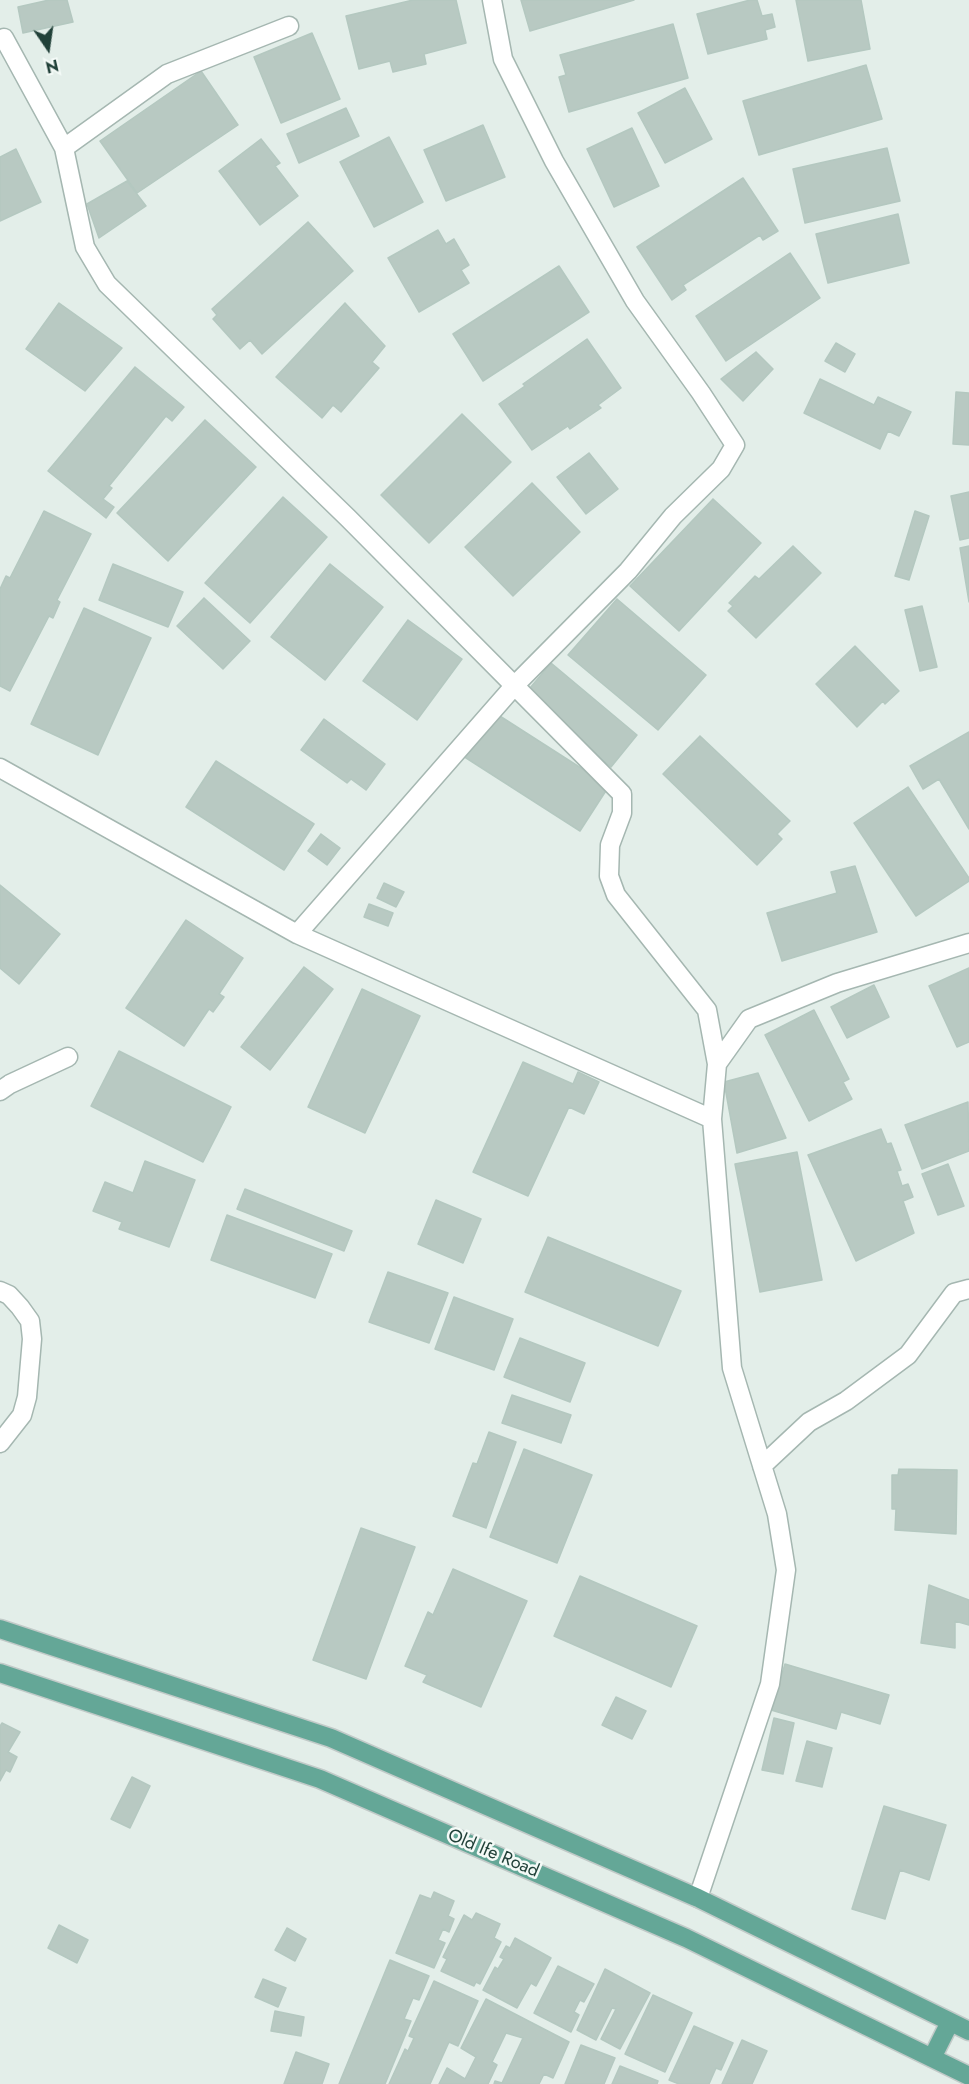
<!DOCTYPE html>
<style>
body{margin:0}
#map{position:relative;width:969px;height:2084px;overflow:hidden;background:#e3eee9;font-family:Jost,sans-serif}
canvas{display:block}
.north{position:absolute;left:18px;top:18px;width:60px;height:60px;-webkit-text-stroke:4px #f4faf7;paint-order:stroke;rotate:167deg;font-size:16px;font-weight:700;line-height:24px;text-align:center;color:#214139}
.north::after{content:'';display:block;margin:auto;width:21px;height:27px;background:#214139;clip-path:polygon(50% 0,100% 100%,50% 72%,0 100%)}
</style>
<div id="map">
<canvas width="969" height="2084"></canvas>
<div class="north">N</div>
</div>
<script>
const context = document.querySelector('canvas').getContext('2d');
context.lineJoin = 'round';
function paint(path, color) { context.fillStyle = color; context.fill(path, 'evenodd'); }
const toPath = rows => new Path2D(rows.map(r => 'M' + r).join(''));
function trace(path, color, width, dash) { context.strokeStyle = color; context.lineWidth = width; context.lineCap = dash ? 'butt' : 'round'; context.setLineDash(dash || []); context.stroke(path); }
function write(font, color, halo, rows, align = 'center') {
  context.font = font + ' Jost,sans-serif'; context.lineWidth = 5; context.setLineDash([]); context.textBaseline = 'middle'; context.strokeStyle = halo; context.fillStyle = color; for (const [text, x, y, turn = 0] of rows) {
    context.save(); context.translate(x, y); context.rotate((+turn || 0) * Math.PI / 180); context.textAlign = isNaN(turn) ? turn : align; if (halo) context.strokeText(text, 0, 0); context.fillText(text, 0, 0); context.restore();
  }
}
const building = toPath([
 [49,0,67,0,73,22,23,33,18,7,49,0],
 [413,0,456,0,466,43,424,54,426,64,393,72,390,61,359,69,346,16,413,0],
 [521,0,634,0,530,31,521,0],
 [750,0,757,0,762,16,772,14,775,27,765,30,767,39,708,54,697,14,750,0],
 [796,0,861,0,870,49,808,61,796,0],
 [673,24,688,78,569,112,559,77,566,75,560,55,673,24],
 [312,33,340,99,281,123,254,57,312,33],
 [866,65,882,119,759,155,743,101,866,65],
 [201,71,238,125,137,193,100,141,201,71],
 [685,88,712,139,665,163,638,113,685,88],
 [346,108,359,136,299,163,287,134,346,108],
 [483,125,505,177,446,201,424,150,483,125],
 [632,128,659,186,614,207,587,149,632,128],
 [389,137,423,202,374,227,340,162,389,137],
 [261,139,280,163,275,166,298,196,260,225,219,171,261,139],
 [887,148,900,201,805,223,793,169,887,148],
 [16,149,41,202,0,221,0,157,16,149],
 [743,178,778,231,763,240,760,235,683,285,686,290,672,300,637,247,743,178],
 [127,181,146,206,99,238,87,204,127,181],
 [898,214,909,263,828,283,816,234,898,214],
 [308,222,353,271,262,354,250,340,240,349,213,319,217,315,212,309,308,222],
 [438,230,446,244,454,239,469,265,461,270,469,283,419,312,388,258,438,230],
 [790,253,820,298,726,361,696,316,790,253],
 [559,266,589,312,483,381,453,334,559,266],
 [59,303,122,348,85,391,26,349,59,303],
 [345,303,385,346,372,362,379,368,341,412,333,405,322,418,276,377,345,303],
 [587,339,621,388,598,405,601,408,570,429,568,426,532,450,499,404,525,386,523,384,587,339],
 [836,343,855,354,845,372,825,361,836,343],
 [756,352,773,369,743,401,721,379,756,352],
 [135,367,184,407,172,421,166,416,109,486,112,488,103,499,114,507,106,518,48,471,135,367],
 [820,379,874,405,878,397,911,412,899,436,888,431,880,449,804,413,820,379],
 [956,392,969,393,969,445,953,444,956,392],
 [462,414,511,462,429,543,381,495,462,414],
 [205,420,256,467,168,561,117,513,205,420],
 [589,453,618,489,586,514,557,477,589,453],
 [532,483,580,532,513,596,465,547,532,483],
 [969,492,969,538,960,540,951,496,969,492],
 [283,497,327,537,250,623,205,583,283,497],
 [713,499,761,543,679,631,630,586,713,499],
 [44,511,91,534,57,600,60,602,53,618,49,616,10,691,0,686,0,589,6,576,10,578,44,511],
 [915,511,929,516,909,580,895,576,915,511],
 [793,546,821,573,756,638,728,611,733,606,729,603,755,576,759,579,793,546],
 [969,546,969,602,960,548,969,546],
 [113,564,183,592,168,627,99,600,113,564],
 [330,564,383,607,325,680,271,637,330,564],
 [204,598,250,641,223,669,177,626,204,598],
 [617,599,706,675,658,730,568,655,617,599],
 [922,606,937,667,920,671,905,610,922,606],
 [84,608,151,638,98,755,31,724,84,608],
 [408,620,462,659,417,720,363,681,408,620],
 [855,646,899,691,885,704,883,701,857,727,816,684,855,646],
 [551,663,637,735,611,767,525,694,551,663],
 [492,711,609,786,580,831,463,756,492,711],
 [324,719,385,764,366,790,351,779,347,783,301,750,324,719],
 [969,732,969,829,939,779,923,789,910,766,969,732],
 [700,736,790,821,777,834,782,839,757,865,663,774,700,736],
 [216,761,314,824,284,870,186,807,216,761],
 [908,787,969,878,969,881,916,916,854,823,908,787],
 [321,834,340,848,327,865,308,851,321,834],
 [855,866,877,932,782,961,767,913,837,893,831,872,855,866],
 [384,883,404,892,396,907,377,898,384,883],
 [0,885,60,934,19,984,0,968,0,885],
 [369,904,393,913,388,926,364,917,369,904],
 [186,920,243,958,219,994,224,997,213,1012,209,1009,184,1046,126,1008,186,920],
 [304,967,333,989,270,1070,241,1047,304,967],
 [969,968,969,1042,957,1047,929,986,969,968],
 [874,985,889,1017,847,1038,831,1007,874,985],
 [362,989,420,1016,365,1133,308,1107,362,989],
 [814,1010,849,1079,843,1082,852,1099,809,1121,765,1035,814,1010],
 [119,1051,231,1107,203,1162,91,1106,119,1051],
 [523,1062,573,1084,578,1072,599,1082,584,1114,569,1107,528,1196,473,1172,523,1062],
 [758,1073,786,1138,737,1153,724,1082,758,1073],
 [968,1102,969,1151,922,1169,905,1125,968,1102],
 [881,1129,887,1144,891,1143,901,1170,897,1171,902,1186,908,1184,913,1197,903,1201,914,1233,856,1261,808,1155,881,1129],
 [797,1152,822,1280,760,1292,735,1164,797,1152],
 [145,1161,195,1180,169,1247,119,1229,122,1222,93,1211,105,1182,133,1193,145,1161],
 [948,1164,964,1206,938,1215,922,1174,948,1164],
 [245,1189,352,1231,344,1251,237,1209,245,1189],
 [436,1200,481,1219,463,1263,418,1244,436,1200],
 [227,1215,332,1254,315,1298,211,1260,227,1215],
 [548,1237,681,1291,658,1346,525,1292,548,1237],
 [388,1272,448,1293,429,1343,369,1322,388,1272],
 [454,1297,513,1319,494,1370,435,1349,454,1297],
 [520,1338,585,1363,570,1402,504,1377,520,1338],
 [512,1395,571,1415,561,1443,502,1423,512,1395],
 [489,1432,516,1442,486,1528,453,1516,473,1463,477,1464,489,1432],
 [524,1449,592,1475,557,1563,490,1537,524,1449],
 [899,1469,957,1470,956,1534,895,1530,896,1509,892,1509,892,1475,898,1475,899,1469],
 [361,1528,415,1547,366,1679,313,1660,361,1528],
 [453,1569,527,1601,481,1707,423,1682,427,1675,405,1666,428,1612,433,1615,453,1569],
 [580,1576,697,1626,671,1687,554,1636,580,1576],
 [929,1585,969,1600,969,1625,955,1621,955,1648,921,1643,929,1585],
 [785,1664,889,1695,880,1724,841,1712,836,1729,771,1710,785,1664],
 [616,1697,646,1711,632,1739,602,1725,616,1697],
 [774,1718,794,1723,783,1774,762,1770,774,1718],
 [2,1723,20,1732,8,1752,17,1757,10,1772,6,1770,0,1781,0,1726,2,1723],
 [807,1741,832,1748,822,1787,796,1781,807,1741],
 [132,1777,150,1786,130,1828,111,1819,132,1777],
 [884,1806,946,1825,929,1880,900,1870,885,1919,852,1909,884,1806],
 [434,1892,454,1901,448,1916,454,1919,449,1932,443,1929,438,1940,445,1943,434,1968,396,1953,420,1895,431,1899,434,1892],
 [476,1913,500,1924,494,1938,501,1942,480,1984,476,1982,474,1986,441,1971,447,1959,443,1957,464,1915,472,1920,476,1913],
 [59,1925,88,1940,77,1963,48,1948,59,1925],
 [287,1928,306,1939,295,1961,275,1950,287,1928],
 [515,1938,551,1958,536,1986,531,1983,517,2008,483,1990,495,1967,498,1969,504,1959,500,1957,506,1946,510,1948,515,1938],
 [390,1960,429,1976,419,2000,413,1998,404,2019,411,2021,385,2084,339,2084,390,1960],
 [558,1966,594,1984,584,2002,580,2000,574,2012,579,2015,571,2032,534,2013,558,1966],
 [605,1969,650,1993,620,2049,601,2039,616,2009,612,2008,596,2040,577,2030,605,1969],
 [263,1979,286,1988,278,2007,255,1997,263,1979],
 [434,1981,478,2001,458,2046,449,2042,430,2084,389,2084,405,2049,408,2051,414,2038,409,2036,434,1981],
 [653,1995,692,2013,665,2072,625,2054,653,1995],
 [486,1999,569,2042,553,2078,544,2074,539,2084,494,2084,495,2081,502,2083,523,2038,506,2033,492,2062,497,2065,488,2084,439,2084,447,2068,465,2079,476,2057,461,2048,486,1999],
 [275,2011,304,2017,301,2036,271,2031,275,2011],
 [694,2026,733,2043,721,2070,716,2068,709,2084,679,2084,669,2080,694,2026],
 [742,2040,767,2051,752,2084,722,2084,742,2040],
 [581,2045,615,2058,604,2084,565,2084,581,2045],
 [296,2052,329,2064,322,2084,284,2084,296,2052],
 [620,2066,658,2081,657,2084,612,2084,620,2066]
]);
paint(building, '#b8c9c2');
trace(building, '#b4c8c0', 1.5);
const minor = toPath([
 [4,38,64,148,85,247,107,284,348,518,622,794,622,813,610,845,609,876,616,895,707,1010,717,1064,712,1119,732,1368,777,1514,786,1570,770,1684,698,1898],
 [64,148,167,74,289,26],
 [0,768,297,934,712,1119],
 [297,934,515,685,628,571,673,516,721,469,735,445,701,393,635,301,554,161,503,59,492,0],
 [717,1064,749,1019,837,983,969,943],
 [0,1091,10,1084,68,1057],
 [0,1291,9,1295,20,1307,30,1321,32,1339,27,1397,22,1415,0,1443],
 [762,1466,809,1422,846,1401,908,1355,954,1293,969,1289]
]);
const major = toPath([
 [0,1629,331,1738,698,1898,969,2031],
 [0,1673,320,1779,686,1938,969,2076],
 [932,2058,950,2022]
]);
trace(minor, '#a5b7b1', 21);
trace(major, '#c1cac8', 21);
trace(minor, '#fff', 18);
trace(major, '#64a797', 18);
write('18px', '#214139', '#f4faf7', [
 ["Old Ife Road",493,1854,23]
]);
</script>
